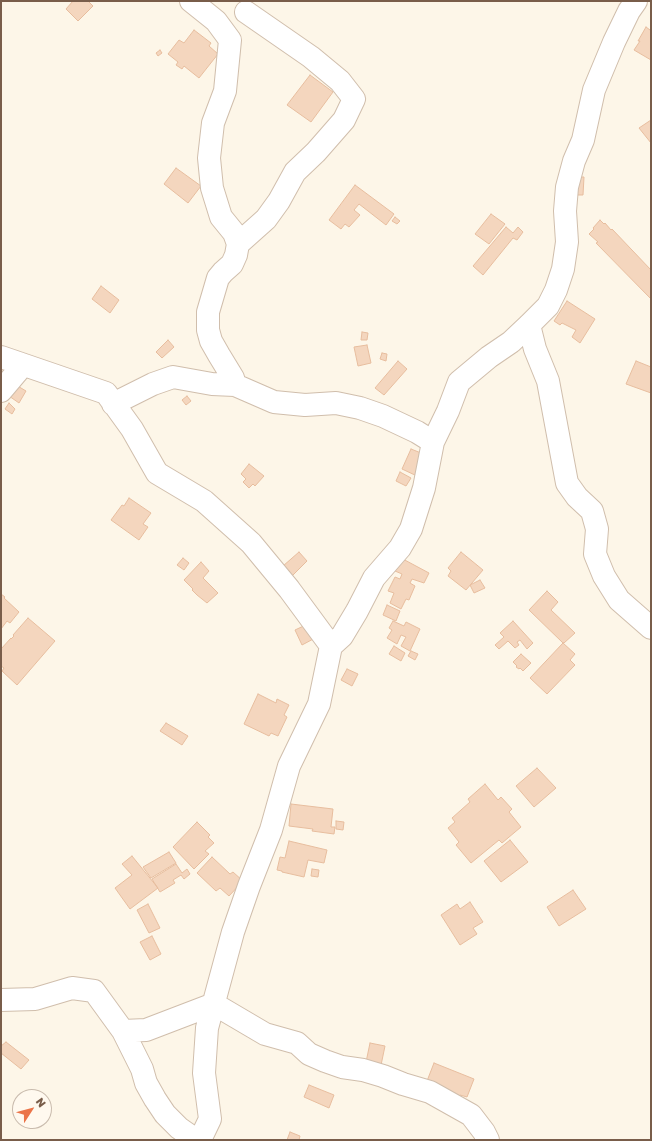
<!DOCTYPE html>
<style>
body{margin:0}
#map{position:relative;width:652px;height:1141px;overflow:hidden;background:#fdf6e8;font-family:"Golos Text",sans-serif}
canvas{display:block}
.frame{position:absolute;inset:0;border:2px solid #795d4a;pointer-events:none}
.north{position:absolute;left:12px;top:1089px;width:40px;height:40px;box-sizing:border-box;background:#fff9ef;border:1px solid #c9bbad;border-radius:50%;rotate:54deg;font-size:11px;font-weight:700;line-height:16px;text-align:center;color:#795d4a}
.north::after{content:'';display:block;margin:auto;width:14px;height:18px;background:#eb7449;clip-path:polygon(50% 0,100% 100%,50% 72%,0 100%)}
</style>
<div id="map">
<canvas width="652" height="1141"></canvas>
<div class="frame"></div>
<div class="north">N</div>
</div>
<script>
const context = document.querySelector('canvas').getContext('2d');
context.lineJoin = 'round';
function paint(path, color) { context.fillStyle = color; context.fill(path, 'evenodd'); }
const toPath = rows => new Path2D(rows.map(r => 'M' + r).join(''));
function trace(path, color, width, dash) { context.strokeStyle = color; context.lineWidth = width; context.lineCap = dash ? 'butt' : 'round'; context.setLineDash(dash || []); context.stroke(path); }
const building = toPath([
 [73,1,88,1,93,6,78,21,66,9,73,1],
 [646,27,650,30,651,28,651,60,634,50,640,41,638,41,646,27],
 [194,30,211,43,209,46,218,54,199,78,184,66,182,69,176,65,178,62,168,54,179,40,184,43,194,30],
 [160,50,162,53,158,56,156,53,160,50],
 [310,75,333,92,311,122,287,105,310,75],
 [651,120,651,143,639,128,651,120],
 [176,168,201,186,188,203,164,184,176,168],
 [578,177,584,177,583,195,576,195,578,177],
 [355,185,394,214,386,225,359,204,354,210,360,215,349,227,345,224,341,229,329,220,355,185],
 [491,214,505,224,489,244,475,234,491,214],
 [395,217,400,221,397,224,392,221,395,217],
 [600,220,604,224,605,223,611,230,612,229,651,270,651,299,596,243,598,242,589,234,594,229,593,228,600,220],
 [506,227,513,233,518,227,523,232,517,240,513,238,483,275,473,266,506,227],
 [101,286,119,300,110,313,92,299,101,286],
 [567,301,595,319,580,343,572,337,576,330,562,323,560,325,554,321,567,301],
 [362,332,368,333,367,340,361,340,362,332],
 [168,340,174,347,162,358,156,352,168,340],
 [367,345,371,363,358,366,354,347,367,345],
 [382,353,387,354,386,361,380,359,382,353],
 [398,361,407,369,384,395,375,388,398,361],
 [636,361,651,367,651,393,626,384,636,361],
 [16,385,26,391,19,403,9,396,16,385],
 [187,396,191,401,186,405,182,400,187,396],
 [9,403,15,409,12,414,5,409,9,403],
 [411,449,426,455,417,476,402,469,411,449],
 [249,464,264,476,255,486,253,484,249,488,243,482,246,479,241,474,249,464],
 [400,472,411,478,406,486,396,481,400,472],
 [129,498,151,513,143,524,148,527,139,540,111,520,122,505,124,506,129,498],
 [299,552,307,561,292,576,283,566,299,552],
 [461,552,483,570,466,590,448,576,451,571,448,568,461,552],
 [183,558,189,563,184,570,177,565,183,558],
 [401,558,429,573,424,583,412,579,410,583,415,586,409,600,406,599,401,609,390,603,394,593,388,591,395,577,400,579,402,574,395,571,401,558],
 [201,562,209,571,203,578,218,593,207,603,197,595,192,590,193,589,184,580,201,562],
 [480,580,485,588,474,593,470,585,480,580],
 [547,591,558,602,551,610,575,633,564,643,563,643,529,610,547,591],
 [1,594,5,597,4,598,19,612,10,623,7,621,1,629,1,594],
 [387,605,400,611,396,621,383,615,387,605],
 [28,618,55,641,17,685,2,671,4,668,1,666,1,649,11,638,11,639,14,636,13,635,28,618],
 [393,621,404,626,406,622,420,629,410,651,401,646,406,637,401,635,397,644,387,638,392,630,389,628,393,621],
 [513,621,533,643,527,649,520,640,517,642,519,645,515,648,508,641,499,649,495,645,504,637,500,633,513,621],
 [310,623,317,637,302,645,295,630,310,623],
 [563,643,575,654,570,660,575,665,547,694,530,678,563,643],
 [394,646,405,653,401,661,389,654,394,646],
 [411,651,418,654,415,660,408,656,411,651],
 [521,654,531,663,523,671,520,668,519,669,516,667,517,666,513,662,521,654],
 [347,669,358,674,352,686,341,680,347,669],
 [258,694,276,703,277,699,289,705,284,715,287,717,278,736,271,733,269,736,244,724,258,694],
 [166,723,188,736,182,745,160,731,166,723],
 [537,768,556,788,534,807,516,786,537,768],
 [485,784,498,800,501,797,512,809,509,812,521,827,502,843,499,840,471,863,456,845,459,842,448,828,455,822,452,818,470,802,468,799,485,784],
 [291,804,333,809,331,827,335,827,334,834,312,831,313,829,289,826,291,804],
 [336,821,344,822,343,830,336,829,336,821],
 [197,822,210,835,208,837,214,843,205,851,209,854,194,869,173,847,197,822],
 [510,840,528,862,501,882,484,861,510,840],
 [289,841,327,850,324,863,308,860,304,877,282,872,282,871,277,870,280,857,285,858,289,841],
 [169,852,176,863,151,878,143,867,169,852],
 [132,856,158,888,130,909,115,888,132,875,122,864,132,856],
 [212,857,230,874,233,872,243,881,229,896,220,888,216,891,197,873,212,857],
 [176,864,182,873,187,869,190,874,184,879,181,875,173,880,175,883,160,892,152,879,176,864],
 [312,869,319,870,318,877,311,876,312,869],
 [573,890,586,909,559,926,547,907,573,890],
 [470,902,483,922,473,928,477,934,460,945,441,915,457,904,460,909,470,902],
 [148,904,160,928,149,933,137,910,148,904],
 [152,936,161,954,150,960,140,942,152,936],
 [6,1042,29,1060,21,1069,1,1053,1,1046,6,1042],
 [370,1043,385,1046,380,1070,365,1067,370,1043],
 [434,1063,474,1079,467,1097,460,1095,459,1098,427,1081,434,1063],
 [309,1085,334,1095,329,1108,304,1097,309,1085],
 [290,1132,300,1136,299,1140,287,1140,290,1132]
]);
paint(building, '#f4d6be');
trace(building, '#e7bd9e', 1);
const minor = toPath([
 [191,1,216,21,230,40,225,91,213,123,209,158,212,188,221,217,234,233,238,244,236,255,232,264,223,272,218,278,208,312,208,330,211,341,219,355,233,378,235,385],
 [238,244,266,219,279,201,295,172,316,152,344,120,354,99,340,81,311,57,246,12],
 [529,325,535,349,548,381,567,483,577,497,592,511,597,529,595,554,604,576,619,600,651,628],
 [1,357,106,393,132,429,157,473,204,501,251,543,289,589,331,646],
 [1,391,23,365],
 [113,404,153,384,173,377,212,384,235,385,274,402,305,405,336,403,360,408,383,416,417,432,433,442],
 [1,1000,35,999,72,988,94,991,123,1031,146,1030,214,1004,265,1034,297,1043,309,1054,325,1061,342,1067,363,1070,383,1076,403,1084,430,1092,471,1115,484,1132,488,1140],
 [123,1031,142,1069,146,1083,155,1099,165,1114,179,1128,189,1135,193,1140],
 [200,1140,210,1119,204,1073,207,1028,233,932,249,886,271,830,289,766,319,704,331,646,342,636,357,611,374,578,400,548,411,529,424,488,433,442,448,411,459,382,489,357,511,342,529,325,548,306,556,290,563,269,567,242,565,211,567,187,574,161,583,140,594,90,614,42,629,11,636,1]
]);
trace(minor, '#d0beac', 24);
trace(minor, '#fff', 22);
</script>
